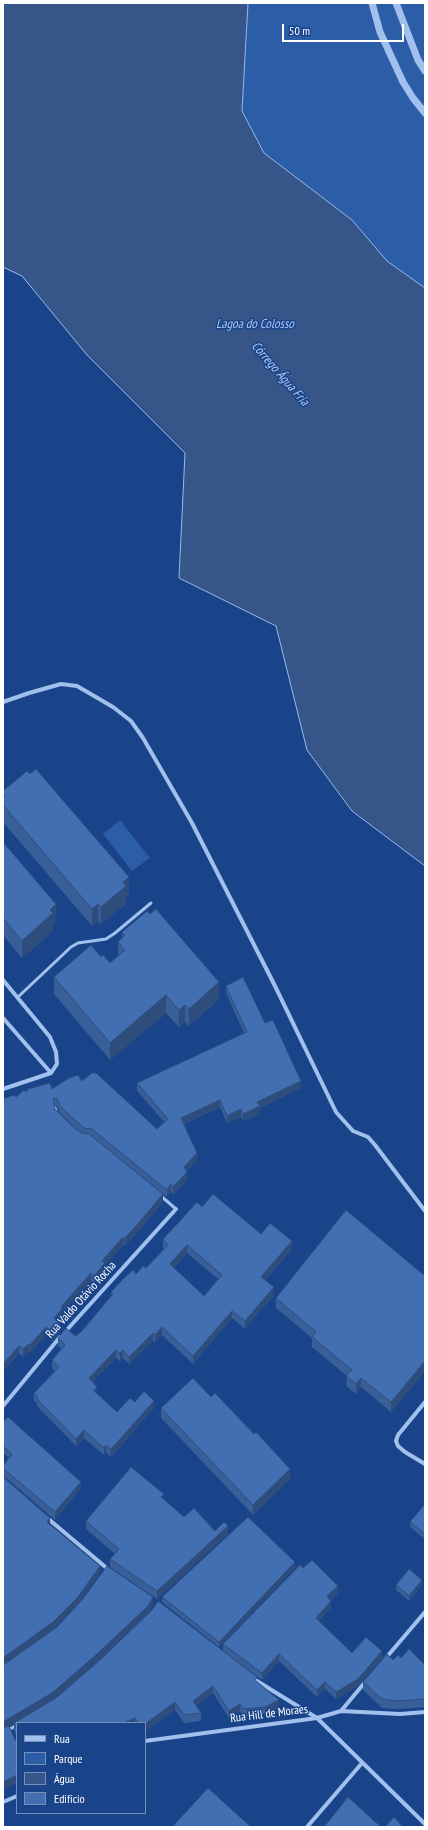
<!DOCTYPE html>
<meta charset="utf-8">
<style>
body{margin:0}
#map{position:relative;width:428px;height:1830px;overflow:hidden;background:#194489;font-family:"PT Sans Narrow",sans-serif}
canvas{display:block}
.frame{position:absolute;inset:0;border:4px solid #fff;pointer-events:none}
.legend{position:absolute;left:16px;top:1722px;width:130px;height:92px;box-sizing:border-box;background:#194489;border:1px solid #758fb8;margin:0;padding:5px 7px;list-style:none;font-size:12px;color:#fff}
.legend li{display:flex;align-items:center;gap:8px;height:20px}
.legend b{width:20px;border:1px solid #758fb8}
.scale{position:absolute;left:282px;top:24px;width:122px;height:18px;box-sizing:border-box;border:2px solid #fff;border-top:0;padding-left:5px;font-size:12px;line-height:14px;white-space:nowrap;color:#fff;-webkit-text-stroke:3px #194489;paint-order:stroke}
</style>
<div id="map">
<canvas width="428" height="1830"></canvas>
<div class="frame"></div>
<ul class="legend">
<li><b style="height:5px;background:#a2c0ed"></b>Rua</li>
<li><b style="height:11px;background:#2c5da7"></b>Parque</li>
<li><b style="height:11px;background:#365689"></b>Água</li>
<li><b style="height:11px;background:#426eb2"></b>Edifício</li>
</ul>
<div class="scale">50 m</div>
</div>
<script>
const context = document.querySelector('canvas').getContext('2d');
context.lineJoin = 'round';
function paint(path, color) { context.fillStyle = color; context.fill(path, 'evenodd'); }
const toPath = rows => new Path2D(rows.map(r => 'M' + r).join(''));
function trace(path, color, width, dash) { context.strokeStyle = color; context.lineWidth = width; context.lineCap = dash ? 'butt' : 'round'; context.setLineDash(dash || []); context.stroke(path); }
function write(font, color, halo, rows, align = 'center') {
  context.font = font + ' "PT Sans Narrow",sans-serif'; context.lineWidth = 3; context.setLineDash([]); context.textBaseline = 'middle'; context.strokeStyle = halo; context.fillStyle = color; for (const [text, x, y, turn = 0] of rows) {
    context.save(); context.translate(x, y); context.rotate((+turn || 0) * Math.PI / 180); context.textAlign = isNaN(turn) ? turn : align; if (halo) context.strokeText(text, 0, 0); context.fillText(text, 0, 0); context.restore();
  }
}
paint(toPath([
 [248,3,425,3,425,288,387,261,352,220,264,153,242,112],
 [120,820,150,858,132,871,103,834]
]), '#2c5da7');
const water = toPath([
 [3,3,248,3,242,111,264,153,352,220,387,261,425,288,425,866,352,811,307,750,276,626,179,578,185,453,87,355,22,276,3,267,3,3]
]);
paint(water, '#365689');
trace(water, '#95baef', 1);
trace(toPath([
 [18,997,71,947,78,943,106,939,115,933,151,903],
 [55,1108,57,1115],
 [161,1196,176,1209],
 [3,1733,17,1725]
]), '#a2c0ed', 3);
trace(toPath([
 [3,702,29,693,61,684,77,686,113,707,131,721,143,738,192,823,275,986,336,1112,353,1131,368,1137,375,1145,425,1211],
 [3,980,50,1037,56,1052,57,1064,51,1073,3,1089],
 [3,1018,51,1073],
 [65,1332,176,1209],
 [425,1402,398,1435,396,1441,398,1446,405,1452,425,1464],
 [3,1406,60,1337],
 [46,1517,109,1570],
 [385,1659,425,1612],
 [252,1678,317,1718,425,1824],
 [341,1711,400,1714,425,1712],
 [145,1741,317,1718,341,1711,366,1681],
 [3,1802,17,1796],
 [307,1827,362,1763]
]), '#a2c0ed', 4);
trace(toPath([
 [372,3,380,32,403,82,413,98,425,113],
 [396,3,418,60,425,71]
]), '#a2c0ed', 7);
paint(toPath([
 [3,791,129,894,126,896,126,904,101,924,98,921,92,926,3,822],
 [3,842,56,921,53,924,53,931,22,958,3,935],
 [122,932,219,999,189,1026,185,1022,179,1027,166,1013,110,1060,54,994,54,977,101,957,110,963,118,956,118,942,122,938],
 [226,986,265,1023,301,1088,260,1108,260,1114,243,1121,241,1117,227,1123,220,1107,184,1124,197,1160,187,1171,187,1180,173,1194,171,1192,167,1197,92,1137,163,1202,137,1233,124,1246,123,1245,105,1265,105,1271,94,1283,91,1281,63,1312,63,1315,58,1321,60,1331,52,1341,46,1335,30,1353,29,1351,23,1357,19,1353,3,1372,3,1099,16,1097,26,1092,52,1089,82,1081,157,1129,164,1122,137,1091,137,1083,244,1033,226,993],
 [54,1106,57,1106,60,1113,76,1129,72,1126,55,1109],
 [202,1207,292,1249,265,1280,274,1295,245,1329,232,1318,193,1364,162,1335,155,1342,153,1341,129,1364,123,1358,120,1361,116,1358,92,1382,97,1394,117,1412,135,1402,154,1408,111,1457,106,1452,104,1455,84,1438,76,1446,37,1406,37,1403,34,1401,34,1393,55,1371,52,1368,52,1360,62,1349,58,1346,58,1338,75,1336,81,1332,111,1296,111,1292,136,1274,146,1268,164,1249,163,1247,163,1239],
 [187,1253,218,1279,204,1296,174,1268],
 [425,1276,425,1371,391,1412,361,1387,356,1394,346,1386,347,1376,312,1347,312,1338,276,1308,276,1298],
 [211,1397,254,1434,290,1479,253,1515,161,1418,161,1408],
 [3,1422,81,1489,55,1520,5,1477,4,1477,50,1524,100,1573,78,1604,53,1629,153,1605,148,1613,96,1663,54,1699,257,1682,279,1708,265,1714,244,1717,240,1711,229,1718,213,1693,196,1706,201,1713,201,1721,184,1723,175,1710,145,1731,145,1723,17,1723,17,1738,14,1730,14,1723,9,1726,15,1740,17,1740,17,1783,3,1789,3,1466,9,1458,3,1453],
 [164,1499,184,1517,215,1531,228,1534,157,1599,110,1567,110,1559,115,1554,86,1529,86,1521],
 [425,1504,425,1539,410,1527,410,1522],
 [295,1568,219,1647,162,1602,162,1597],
 [303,1568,338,1593,331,1600,331,1608,319,1621,352,1653,382,1658,358,1686,336,1699,325,1689,317,1697,279,1661,262,1680,223,1651,223,1644],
 [396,1585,422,1585,409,1601,396,1590],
 [393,1660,425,1665,425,1707,397,1709,382,1708,363,1690,363,1682]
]), '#395f99');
paint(toPath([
 [129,877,129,894,126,896,126,904,101,924,101,907,123,882],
 [56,904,56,921,53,924,53,931,22,958,22,941,50,910],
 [98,904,98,921,92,926,92,909],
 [219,982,219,999,189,1026,189,1009],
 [166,995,166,1013,110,1060,110,1043],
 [185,1005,185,1022,179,1027,179,1010],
 [301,1081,301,1088,260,1108,260,1114,243,1121,243,1114,257,1102],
 [220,1100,220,1107,181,1125,181,1118],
 [241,1109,241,1117,227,1123,227,1116],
 [197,1153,197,1160,184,1174,184,1167],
 [187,1172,187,1180,173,1194,173,1187],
 [171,1184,171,1192,167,1197,167,1190],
 [163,1194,163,1202,137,1233,124,1246,124,1239],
 [123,1237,123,1245,105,1265,105,1271,94,1283,94,1276,102,1261],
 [292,1241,292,1249,261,1284,261,1277],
 [187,1245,187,1253,170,1272,170,1264],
 [91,1273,91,1281,63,1312,63,1315,54,1325,54,1318,61,1307],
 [274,1287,274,1295,245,1329,245,1321],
 [232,1311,232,1318,193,1364,193,1356],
 [60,1324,60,1331,52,1341,52,1333],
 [46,1327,46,1335,30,1353,30,1345],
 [162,1327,162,1335,155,1342,155,1335],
 [153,1333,153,1341,129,1364,129,1357],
 [29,1344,29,1351,23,1357,23,1349],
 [19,1346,19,1353,3,1372,3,1364],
 [116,1350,116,1358,89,1386,89,1378],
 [123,1350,123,1358,120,1361,120,1353],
 [425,1361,425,1371,391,1412,391,1402],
 [4,1378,4,1386,3,1387,3,1380],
 [361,1378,361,1387,356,1394,356,1384],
 [97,1387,97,1395,94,1391],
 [154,1401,154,1408,111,1457,111,1449],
 [84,1430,84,1438,76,1446,76,1439],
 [106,1445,106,1452,104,1455,104,1448],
 [290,1469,290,1479,253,1515,253,1505],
 [81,1482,81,1489,55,1520,55,1512],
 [50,1518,50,1525,47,1522],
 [228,1526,228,1534,157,1599,157,1591],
 [295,1562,295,1568,219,1647,219,1642],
 [100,1566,100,1573,78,1604,53,1630,3,1665,3,1658],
 [422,1580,422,1585,409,1601,409,1596],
 [338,1586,338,1593,327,1603,327,1596],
 [153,1597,153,1605,148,1613,96,1663,52,1701,3,1730,3,1722],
 [331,1601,331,1608,316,1625,316,1618],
 [382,1651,382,1658,358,1686,336,1699,336,1692],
 [279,1654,279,1661,262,1680,262,1673],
 [325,1682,325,1689,317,1697,317,1690],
 [213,1686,213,1693,193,1709,193,1701],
 [279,1700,279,1708,265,1714,265,1707],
 [175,1702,175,1710,145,1731,145,1724],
 [240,1704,240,1711,229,1718,229,1711],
 [135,1718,135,1723,123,1723],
 [17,1775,17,1783,3,1789,3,1782]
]), '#2e4d7d');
const building = toPath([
 [36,769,129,877,123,882,126,886,101,907,98,904,92,909,3,805,3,797,5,796,3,793,3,791,27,771,30,774,36,769],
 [3,842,56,904,50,910,53,913,22,941,3,918,3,842],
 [156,909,219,982,189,1009,185,1005,179,1010,166,995,110,1043,54,977,91,945,101,957,103,955,110,963,125,950,118,942,125,935,122,932,147,911,150,914,156,909],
 [243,977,265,1023,273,1020,301,1081,257,1102,260,1106,243,1114,241,1109,227,1116,220,1100,181,1118,197,1153,184,1167,187,1172,173,1187,171,1184,167,1190,92,1129,84,1128,76,1121,60,1106,57,1098,53,1099,55,1109,72,1126,81,1133,89,1134,163,1194,137,1225,124,1239,123,1237,102,1261,105,1263,94,1276,91,1273,61,1307,63,1308,54,1318,60,1324,52,1333,46,1327,30,1345,29,1344,23,1349,19,1346,3,1364,3,1291,4,1290,3,1289,3,1099,14,1095,16,1097,24,1090,26,1092,28,1089,50,1083,52,1089,69,1078,78,1075,82,1081,92,1073,96,1073,157,1129,168,1119,137,1083,247,1032,226,986,243,977],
 [213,1194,261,1234,270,1223,292,1241,261,1277,274,1287,245,1321,232,1311,193,1356,162,1327,155,1335,153,1333,129,1357,123,1350,120,1353,116,1350,89,1378,97,1387,94,1391,117,1412,130,1398,135,1402,144,1391,154,1401,111,1449,106,1445,104,1448,84,1430,76,1439,37,1399,38,1397,34,1393,59,1367,52,1360,65,1345,58,1338,66,1328,75,1336,81,1332,113,1294,111,1292,124,1278,133,1270,136,1274,143,1266,146,1268,168,1245,163,1239,178,1223,197,1202,202,1207,213,1194],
 [187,1245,222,1275,204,1296,170,1264,187,1245],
 [346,1210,425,1276,425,1361,391,1402,361,1378,356,1384,346,1376,352,1370,312,1337,316,1332,276,1298,346,1210],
 [193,1378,211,1397,215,1393,254,1434,256,1432,290,1469,253,1505,161,1408,193,1378],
 [8,1417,81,1482,55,1512,5,1470,3,1470,3,1466,12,1454,3,1446,3,1422,8,1417],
 [131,1467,164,1494,161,1497,184,1517,194,1508,215,1531,224,1522,228,1526,157,1591,110,1559,119,1549,86,1521,131,1467],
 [3,1477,50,1518,47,1522,100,1566,78,1597,53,1622,3,1658,3,1477],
 [425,1504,425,1534,410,1522,425,1504],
 [248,1517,295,1562,219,1642,162,1597,248,1517],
 [312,1560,338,1586,327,1596,331,1601,316,1618,352,1653,366,1637,382,1651,358,1679,336,1692,325,1682,317,1690,279,1654,262,1673,223,1644,300,1565,303,1568,312,1560],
 [107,1566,153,1597,148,1606,96,1655,52,1693,3,1722,3,1664,5,1664,57,1627,82,1600,107,1566],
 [409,1569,422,1580,409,1596,396,1585,409,1569],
 [158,1601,257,1677,255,1680,279,1700,265,1707,244,1709,240,1704,229,1711,213,1686,193,1701,201,1713,184,1715,175,1702,145,1724,145,1723,139,1723,135,1718,123,1723,17,1723,17,1730,14,1723,56,1698,100,1660,152,1610,158,1601],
 [409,1649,425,1665,425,1699,397,1701,382,1699,363,1682,387,1654,393,1660,398,1655,401,1658,409,1649],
 [9,1726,15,1740,17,1740,17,1775,3,1782,3,1728,9,1726],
 [208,1788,251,1827,172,1827,208,1788],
 [348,1797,381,1827,324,1827,348,1797],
 [394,1817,403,1827,385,1827,394,1817]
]);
paint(building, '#426eb2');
trace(building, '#2e4d7d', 1);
write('12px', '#fff', '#194489', [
 ["Rua Valdo Otávio Rocha",81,1300,-48],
 ["Rua Hill de Moraes",269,1714,-7]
]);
write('italic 13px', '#aecaf4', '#194489', [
 ["Lagoa do Colosso",255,324],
 ["Córrego Água Fria",280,374,49]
]);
</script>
